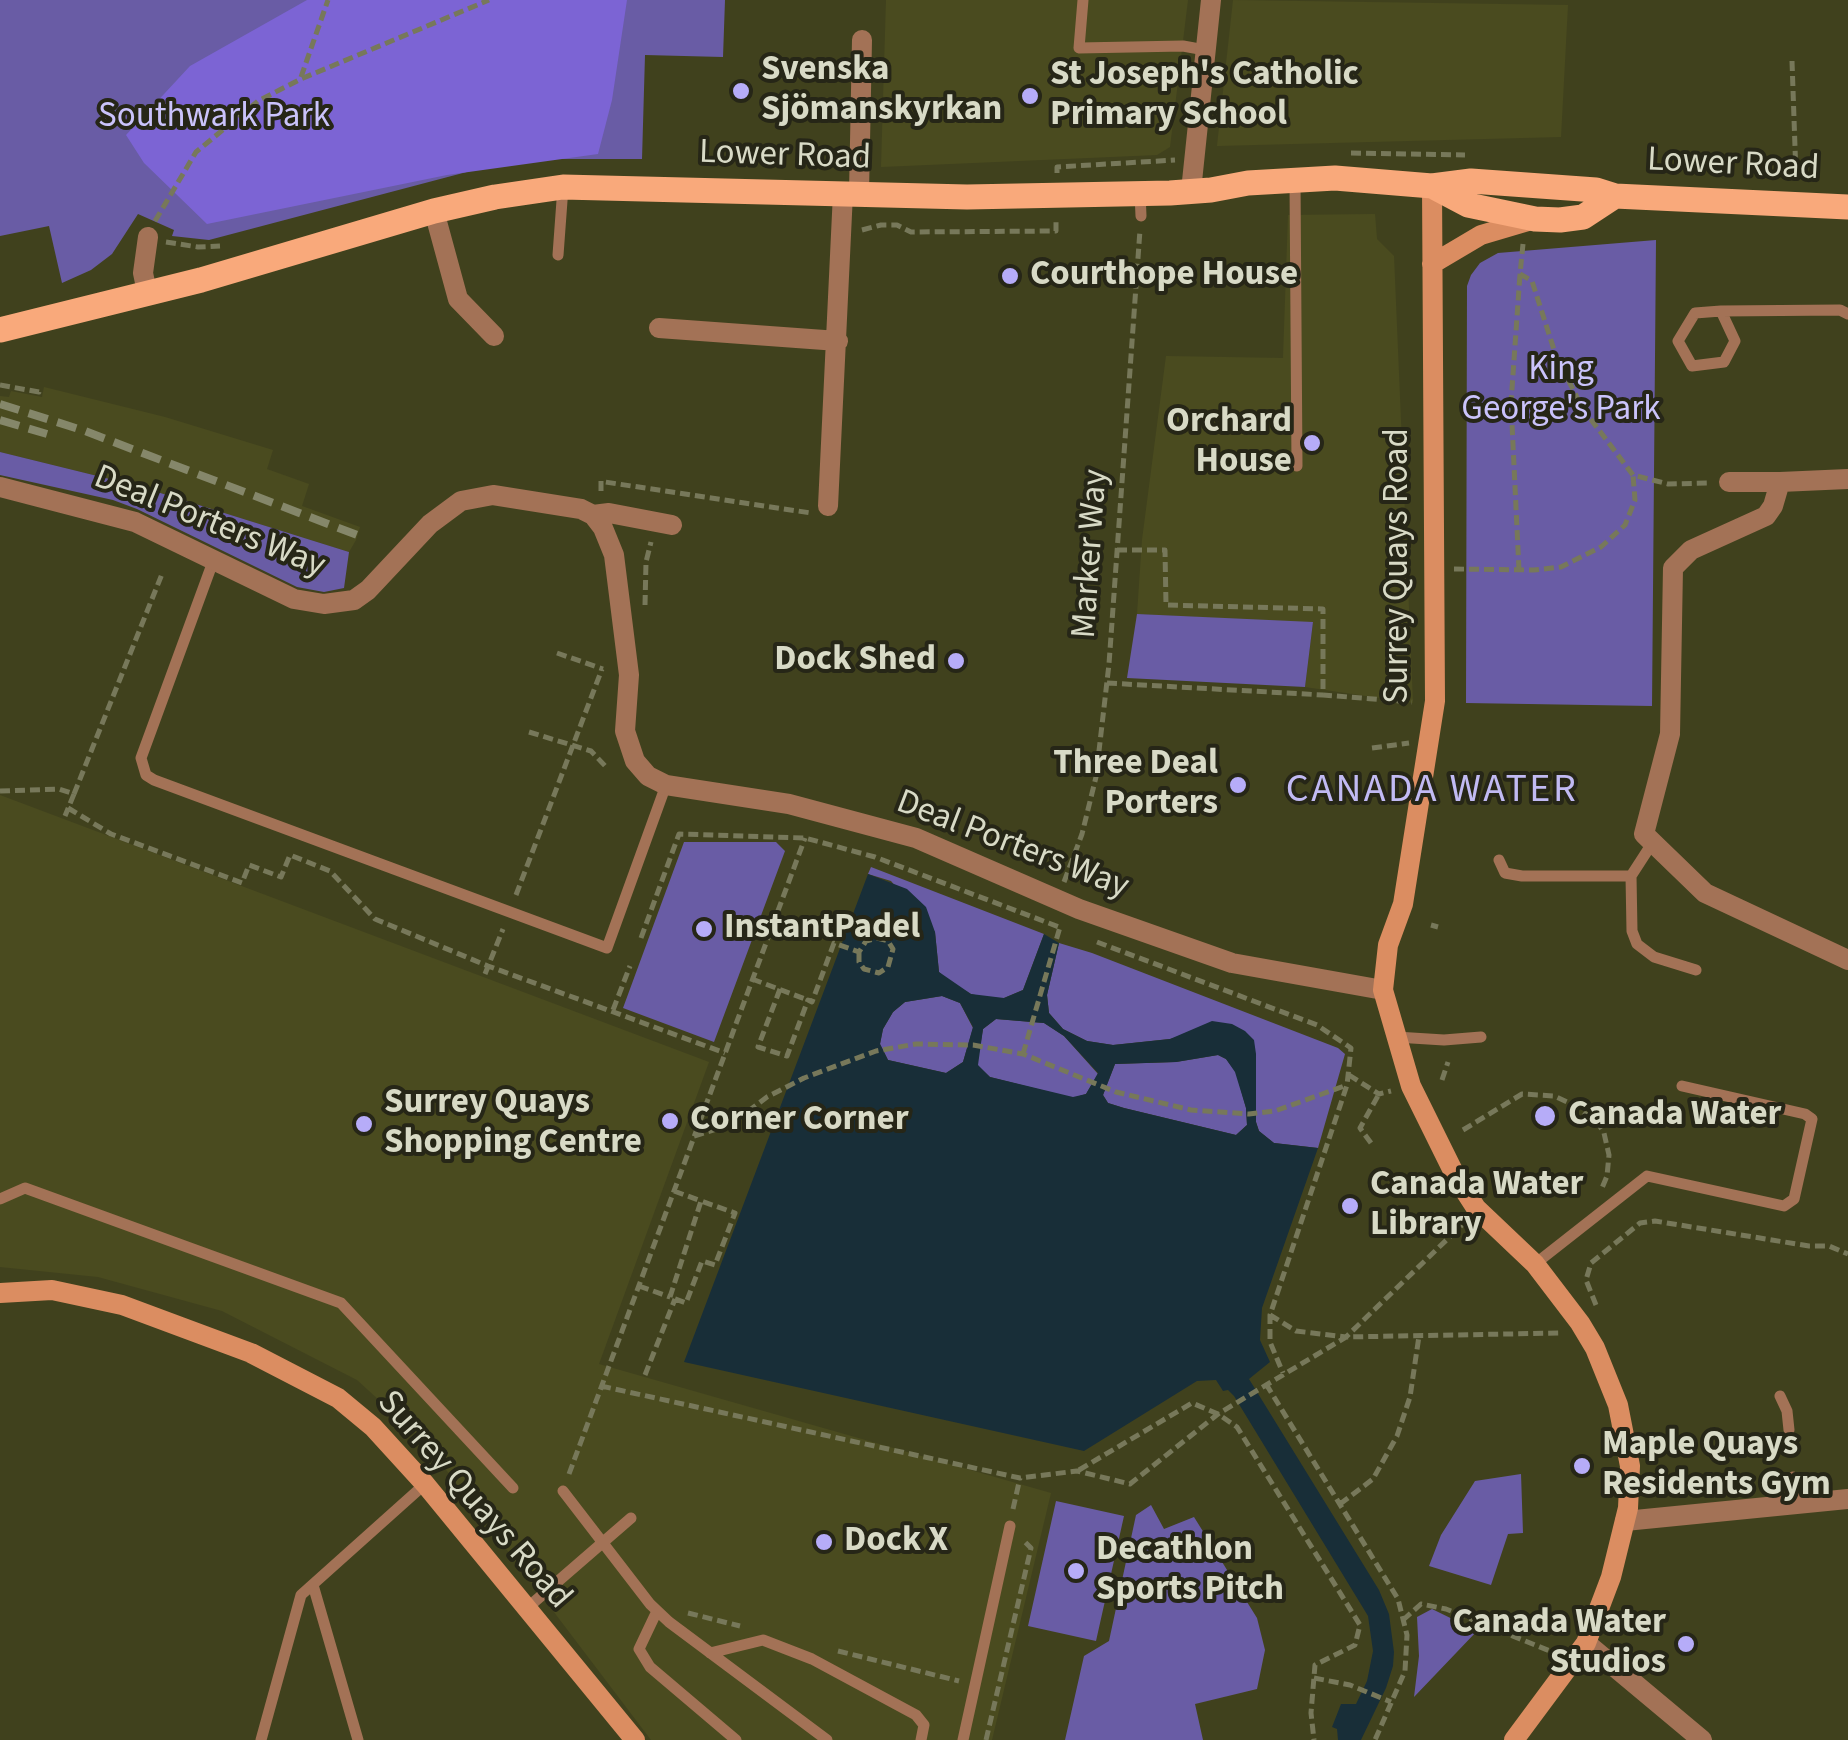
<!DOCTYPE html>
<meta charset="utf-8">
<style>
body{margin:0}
canvas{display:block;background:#40411d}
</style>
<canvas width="1848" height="1740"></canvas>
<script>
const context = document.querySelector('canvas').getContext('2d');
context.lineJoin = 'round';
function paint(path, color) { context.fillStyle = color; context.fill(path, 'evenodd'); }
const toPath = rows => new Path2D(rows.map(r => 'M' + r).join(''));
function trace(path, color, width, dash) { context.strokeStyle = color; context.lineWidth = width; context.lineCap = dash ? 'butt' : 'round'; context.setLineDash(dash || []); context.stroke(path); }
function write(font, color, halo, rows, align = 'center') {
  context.font = font + ' "Source Sans 3",sans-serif'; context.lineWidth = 8; context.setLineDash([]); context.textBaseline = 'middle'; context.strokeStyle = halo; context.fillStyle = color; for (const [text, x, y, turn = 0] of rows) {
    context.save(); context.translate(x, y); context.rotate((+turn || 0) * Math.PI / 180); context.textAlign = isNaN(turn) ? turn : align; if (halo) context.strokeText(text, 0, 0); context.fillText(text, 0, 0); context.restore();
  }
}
paint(toPath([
 [886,0,1188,0,1170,147,1157,155,881,167],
 [1233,0,1568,5,1561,137,1217,146],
 [1375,214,1377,239,1394,256,1413,703,1305,687,1313,623,1137,614,1142,540,1166,356,1283,358,1288,215],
 [44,387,165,417,273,450,267,469,309,484,302,506,360,527,356,540,349,552,138,486,0,452,0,396,9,397,11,391,42,397],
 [0,795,709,1062,599,1364,1051,1493,992,1740,651,1740,425,1442,357,1380,222,1311,98,1277,0,1267]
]), '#4a4b1f');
paint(toPath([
 [0,0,725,0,723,57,645,55,642,159,516,159,209,240,172,236,174,230,138,214,112,254,91,270,62,283,49,226,0,236],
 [1656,240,1652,706,1466,703,1467,286,1471,275,1480,263,1498,253],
 [0,452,138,486,349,552,344,588,324,592,297,587,137,509,113,500,0,475],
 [1137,614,1313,622,1305,687,1127,678],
 [684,842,776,842,785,851,714,1042,623,1008],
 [871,867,1044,934,1023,990,1004,998,988,998,971,994,949,981,939,972,935,932,891,881,868,874],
 [1059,943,1092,953,1338,1048,1345,1054,1318,1148,1274,1143,1259,1131,1256,1122,1256,1054,1187,1034,1170,1039,1113,1045,1087,1041,1063,1029,1049,1013,1047,995],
 [942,996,960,1003,973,1028,963,1062,946,1073,888,1060,880,1044,883,1029,893,1012,905,1002],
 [996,1019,1044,1023,1064,1036,1098,1074,1086,1094,1073,1098,990,1077,977,1065,983,1029],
 [1218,1055,1226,1059,1236,1072,1246,1108,1247,1125,1236,1135,1124,1108,1108,1103,1103,1095,1115,1064,1176,1062],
 [1521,1474,1523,1533,1508,1534,1491,1585,1429,1566,1441,1535,1475,1481],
 [1056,1501,1124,1516,1096,1641,1028,1626],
 [1151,1505,1164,1529,1194,1517,1257,1618,1265,1650,1257,1689,1195,1704,1203,1740,1065,1740,1084,1656,1109,1641,1136,1515],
 [1432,1609,1477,1631,1414,1697,1419,1656,1417,1617]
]), '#695ca5');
paint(toPath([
 [307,0,627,0,612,100,598,154,447,175,207,224,144,163,126,135,190,66]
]), '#7c64d4');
paint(toPath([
 [868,874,907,889,926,907,935,932,939,972,971,994,1004,998,1023,990,1044,934,1059,943,1047,995,1049,1013,1063,1029,1087,1041,1113,1045,1170,1039,1212,1021,1232,1024,1245,1031,1254,1040,1256,1054,1256,1122,1259,1131,1274,1143,1318,1148,1262,1308,1260,1340,1270,1362,1249,1379,1379,1590,1389,1614,1394,1652,1393,1666,1386,1688,1361,1740,1338,1740,1337,1729,1332,1727,1341,1704,1356,1704,1367,1681,1373,1651,1368,1616,1234,1396,1228,1390,1223,1391,1216,1380,1197,1381,1084,1451,684,1362],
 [942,996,960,1003,973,1027,963,1062,946,1073,888,1060,880,1044,883,1029,893,1012,905,1002],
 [996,1019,1044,1023,1064,1036,1098,1073,1086,1094,1073,1097,990,1077,978,1065,983,1029],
 [1218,1055,1226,1059,1235,1072,1246,1108,1247,1125,1236,1135,1124,1108,1108,1103,1103,1095,1115,1064,1176,1062]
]), '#182e38');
trace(toPath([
 [1792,61,1796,176],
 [301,77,328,0],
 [1351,153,1465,155],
 [1057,173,1057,167,1175,160],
 [155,221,196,152,258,101,301,79,489,0],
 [862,230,881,225,897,225,911,232,1056,231,1056,219],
 [166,242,198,247,220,246],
 [1523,244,1520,274,1532,281,1556,356,1583,409,1633,475,1668,484,1711,483],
 [0,385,39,392,41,387],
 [601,491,601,481,605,482,811,513],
 [1117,550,1165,550,1166,605,1323,609,1323,695,1412,702],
 [1454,569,1534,570,1561,567,1601,547,1625,525,1635,500,1633,475],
 [1519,570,1511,403,1520,274],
 [645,605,646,562,651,542],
 [557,653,603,669],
 [1107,683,1323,695],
 [529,732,591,751,608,769],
 [1372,748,1409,743],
 [0,791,59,789,74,794,65,816],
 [74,794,162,574],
 [68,808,111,834,242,883,249,865,281,877,290,855,330,871,375,919,488,966,725,1053],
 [1064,882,1082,834,1096,777,1109,664,1140,230],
 [516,895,602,669],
 [1431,925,1438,927],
 [641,938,679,834,805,838,875,857,1059,927],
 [1097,942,1317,1025,1351,1048,1347,1085,1270,1315,1270,1342,1283,1373],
 [485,974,503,929],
 [752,979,808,1000],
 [780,989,758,1047,787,1056,808,1000,812,1002,834,943,859,952,866,941,877,938,888,941,893,949,888,967,879,973,864,969,859,962,859,952],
 [613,1010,630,966],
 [1023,1054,1060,927],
 [1349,1075,1379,1094,1391,1091],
 [1442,1080,1448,1062],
 [1463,1130,1522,1094,1554,1096,1574,1105,1598,1123,1604,1133,1609,1155,1607,1176,1602,1188],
 [694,1136,730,1125,767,1097,804,1078,876,1051,916,1044,973,1045,1023,1054,1116,1092,1191,1110,1249,1114,1275,1111,1347,1085],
 [1371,1143,1360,1128,1379,1094],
 [674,1191,701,1201,670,1297,686,1303,702,1261,715,1265,735,1213,701,1201],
 [639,1286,670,1297],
 [1596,1305,1586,1280,1591,1263,1640,1223,1655,1221,1809,1246,1829,1246,1848,1254],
 [1270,1315,1296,1331,1346,1337,1462,1225],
 [645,1375,675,1299],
 [1266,1384,1398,1599,1407,1635,1405,1671,1375,1740],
 [601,1386,1020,1478,1077,1471,1130,1484,1218,1414,1346,1337,1561,1333],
 [1079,1470,1192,1403,1218,1414,1237,1427,1360,1625,1355,1645,1315,1665,1311,1713,1314,1740],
 [569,1474,805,838],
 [1340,1504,1373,1479,1397,1436,1410,1397,1419,1336],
 [1013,1509,1020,1478],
 [688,1613,740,1626],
 [1403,1620,1421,1604,1446,1609,1555,1653],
 [838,1651,959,1681],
 [1314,1678,1350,1685,1391,1702],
 [986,1740,1031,1548,1023,1540]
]), '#77785a', 5, [10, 5]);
trace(toPath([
 [1083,0,1079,48,1183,46,1205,50],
 [1295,180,1297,466],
 [1140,193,1141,216],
 [558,255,563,187],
 [1721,311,1735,341,1724,362,1692,366,1678,341,1695,313,1721,311,1840,310,1848,314],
 [214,559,141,758,146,775,154,780,607,948,666,785],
 [1653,842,1631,876,1632,931,1637,944,1654,957,1696,970],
 [1499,860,1505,873,1522,876,1631,876],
 [1396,1037,1444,1040,1481,1037],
 [0,1199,25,1188,341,1303,513,1488],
 [1535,1264,1647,1176,1784,1206,1794,1199,1812,1119,1805,1114,1682,1086],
 [1780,1396,1787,1411,1789,1430],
 [1793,1477,1795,1504],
 [563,1491,650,1604,669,1622,827,1740],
 [313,1585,358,1740],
 [526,1609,631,1518],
 [657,1611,639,1649,650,1667,736,1740],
 [710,1653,763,1640,812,1659,916,1715,924,1725,921,1740],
 [261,1740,301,1595,425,1484],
 [963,1740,1010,1526]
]), '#a37256', 11);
trace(toPath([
 [1191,191,1211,0],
 [859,193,862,40],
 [434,211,458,299,494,336],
 [147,292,143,273,148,237],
 [659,328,838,341],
 [1848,479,1780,482,1773,506,1766,516,1691,550,1673,568,1670,734,1644,834,1705,893,1848,960],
 [1729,482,1780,482],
 [0,487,135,522,294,599,324,604,354,600,368,590,430,524,461,501,493,495,581,509,593,515,603,528,614,555,629,675,625,731,635,761,648,776,666,785,789,804,916,838,1079,909,1232,963,1383,990],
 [828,506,843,193],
 [593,515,609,513,672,525],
 [1625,1521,1848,1499],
 [1586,1643,1702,1740]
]), '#a37256', 20);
trace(toPath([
 [1432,186,1435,701,1403,904,1388,945,1383,990,1411,1086,1456,1177,1476,1208,1535,1264,1580,1323,1595,1348,1618,1405,1630,1466,1628,1508,1611,1577,1586,1643,1514,1740],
 [1432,264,1481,235,1535,219],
 [0,1293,52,1290,122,1305,251,1353,338,1398,373,1427,425,1484,635,1740]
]), '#db8d61', 20);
trace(toPath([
 [1432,186,1468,205,1535,219,1560,220,1583,217,1615,196],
 [0,330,201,280,434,211,495,197,563,187,967,197,1170,193,1211,190,1248,183,1335,178,1432,186,1471,181,1596,190,1615,196,1848,207]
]), '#f9a97b', 25);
trace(toPath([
 [0,404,85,431,357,535],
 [0,420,47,434]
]), '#85876a', 8, [20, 10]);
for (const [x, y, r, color] of [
 [741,91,10,"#b6acf8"],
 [1030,96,10,"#b6acf8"],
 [1010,276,10,"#b6acf8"],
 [1312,443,10,"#b6acf8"],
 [956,661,10,"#b6acf8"],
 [1238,785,10,"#b6acf8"],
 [704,929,10,"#b6acf8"],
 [1545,1116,12,"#b6acf8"],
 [670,1121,10,"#b6acf8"],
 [364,1124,10,"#b6acf8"],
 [1350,1206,10,"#b6acf8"],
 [1582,1466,10,"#b6acf8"],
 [824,1542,10,"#b6acf8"],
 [1076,1571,10,"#b6acf8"],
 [1686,1644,10,"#b6acf8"]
]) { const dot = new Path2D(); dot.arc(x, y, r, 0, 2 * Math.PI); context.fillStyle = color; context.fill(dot); trace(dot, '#262617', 4); }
write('bold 35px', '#d8dac6', '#262617', [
 ["Svenska",761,71],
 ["Sjömanskyrkan",761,111],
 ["St Joseph's Catholic",1050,76],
 ["Primary School",1050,116],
 ["Courthope House",1030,276],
 ["Orchard",1292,423,"right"],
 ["House",1292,463,"right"],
 ["Dock Shed",936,661,"right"],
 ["Three Deal",1218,765,"right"],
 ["Porters",1218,805,"right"],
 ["InstantPadel",724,929],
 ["Surrey Quays",384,1104],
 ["Shopping Centre",384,1144],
 ["Canada Water",1568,1116],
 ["Corner Corner",690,1121],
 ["Canada Water",1370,1186],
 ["Library",1370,1226],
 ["Maple Quays",1602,1446],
 ["Residents Gym",1602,1486],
 ["Dock X",844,1542],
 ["Decathlon",1096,1551],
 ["Sports Pitch",1096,1591],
 ["Canada Water",1666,1624,"right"],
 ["Studios",1666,1664,"right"]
], 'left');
write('35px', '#cac3fb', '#262617', [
 ["Southwark Park",214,118],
 ["King",1561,371],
 ["George's Park",1561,411]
]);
write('35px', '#d8dac6', '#262617', [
 ["Lower Road",785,157,2],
 ["Lower Road",1733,166,3],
 ["Deal Porters Way",209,523,22],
 ["Marker Way",1092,554,-86],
 ["Surrey Quays Road",1399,566,-90],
 ["Deal Porters Way",1012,846,21],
 ["Surrey Quays Road",473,1501,49]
]);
context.letterSpacing = '2.5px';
write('40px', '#c1baf3', '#262617', [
 ["CANADA WATER",1432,792]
]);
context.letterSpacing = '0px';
</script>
